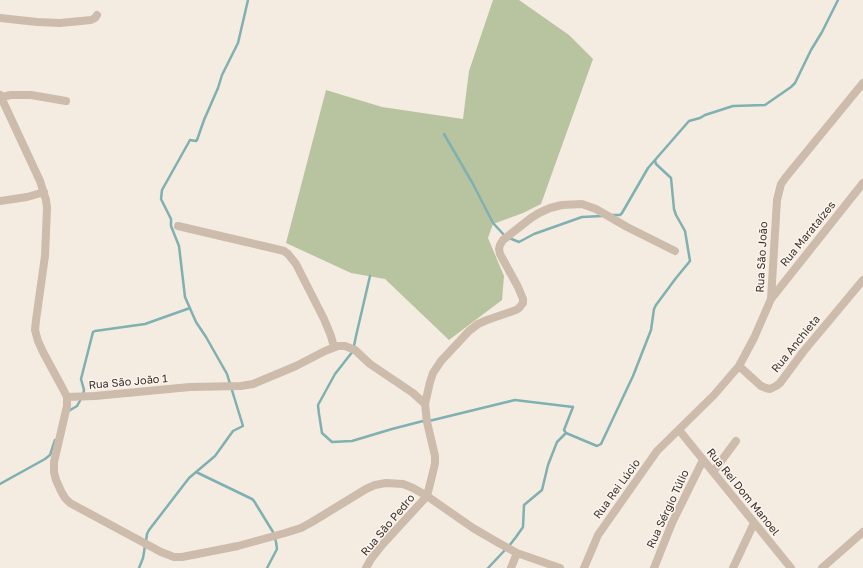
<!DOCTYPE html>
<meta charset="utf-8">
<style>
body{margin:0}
canvas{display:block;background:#f4ebe1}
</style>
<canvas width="863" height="568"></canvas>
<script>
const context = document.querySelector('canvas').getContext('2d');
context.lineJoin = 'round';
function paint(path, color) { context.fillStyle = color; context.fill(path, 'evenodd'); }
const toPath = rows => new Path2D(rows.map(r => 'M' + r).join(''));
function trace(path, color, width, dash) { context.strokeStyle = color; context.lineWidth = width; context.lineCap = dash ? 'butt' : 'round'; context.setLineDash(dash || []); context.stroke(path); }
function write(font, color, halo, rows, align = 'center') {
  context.font = font + ' "Golos Text",sans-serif'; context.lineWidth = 3; context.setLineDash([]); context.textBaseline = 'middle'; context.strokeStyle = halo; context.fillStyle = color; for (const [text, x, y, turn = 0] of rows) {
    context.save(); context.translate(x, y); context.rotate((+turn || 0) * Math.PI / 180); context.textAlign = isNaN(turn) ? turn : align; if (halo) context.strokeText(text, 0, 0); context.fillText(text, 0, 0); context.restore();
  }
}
paint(toPath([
 [493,0,519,0,569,35,593,59,541,204,523,213,493,224,488,238,504,276,502,300,449,340,385,279,351,273,286,243,326,90,382,107,463,119,469,71]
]), '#b8c4a0');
trace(toPath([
 [444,134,473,184,493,223,505,236],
 [611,215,620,215,622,213,648,168,689,121,700,118,705,115,733,106,765,105,791,87,795,83,811,50,822,32,838,0],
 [509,238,519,242,534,234,582,217,602,216],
 [370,276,356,336,353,351,335,374,318,405,319,414,322,433,332,442,352,441,392,429,423,421,429,421,515,400,573,407,564,430,566,433,557,442,548,465,542,490,524,505,523,527,516,537,509,546],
 [83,395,84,390,81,379,93,332,95,331,145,324,190,308],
 [67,412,77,406,81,399],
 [566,433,597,446,601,444,633,376,651,330,654,309,656,305,676,278,690,261,685,231,676,215,674,209,671,178,656,164,655,160],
 [196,472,252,499,254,501,273,532,276,542,277,549,267,568],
 [0,484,45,459,50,455,55,440],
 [146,541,147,534,149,530,189,478,215,456,233,431,243,426,227,374,206,337,196,322,185,297,179,246,171,226,171,219,161,199,162,190,190,140,196,141,197,140,204,120,218,88,222,75,238,43,248,0],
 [139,568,143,558,145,546],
 [488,568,506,549]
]), '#7fb0b2', 2.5);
trace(toPath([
 [0,18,37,22,60,23,91,20,95,18,97,15],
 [0,95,40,181,46,200,47,208,45,256,36,320,35,330,38,341,43,352,63,389,67,397,67,406,54,462,54,472,56,480,61,491,65,498,70,503,161,552,174,557,182,557,238,546,285,533,301,528,312,522,366,489,375,485,386,483,403,484,413,488,427,496,473,528,497,542,517,553,560,568],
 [1,97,11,95,31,95,66,101],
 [0,201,27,197,44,192],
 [178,226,276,249,284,251,288,254,296,264,324,319,331,336,334,347],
 [771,299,863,183],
 [739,366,761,386,766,388,770,389,776,386,780,383,803,352,863,280],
 [67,397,95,396,190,387,241,386,253,384,296,366,325,351,338,346,345,346,355,350,370,364,413,393,425,404],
 [679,430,791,568],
 [713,472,736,441],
 [366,568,371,559,382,545,427,496,434,468,435,463,435,456,427,422,425,404,430,382,433,373,441,361,469,331,478,324,487,320,516,310,519,308,523,303,523,299,518,287,500,254,499,249,500,245,503,240,531,218,539,213,550,208,562,205,582,204,596,209,627,227,675,251],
 [511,568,517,553],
 [584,568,598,535,657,451,714,395,739,366,754,338,771,299,777,200,781,184,786,177,863,83],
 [654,568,672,523,703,460],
 [733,568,754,523],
 [822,568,863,532]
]), '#cdbbac', 8);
write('11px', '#3b302b', '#fbf5ee', [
 ["Rua Marataízes",808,234,-51],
 ["Rua São João",762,257,-87],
 ["Rua Anchieta",796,344,-51],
 ["Rua São João 1",128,382,-5],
 ["Rua Rei Lúcio",617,489,-54],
 ["Rua Rei Dom Manoel",743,492,51],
 ["Rua Sérgio Túlio",668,509,-65],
 ["Rua São Pedro",388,525,-50]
]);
</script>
